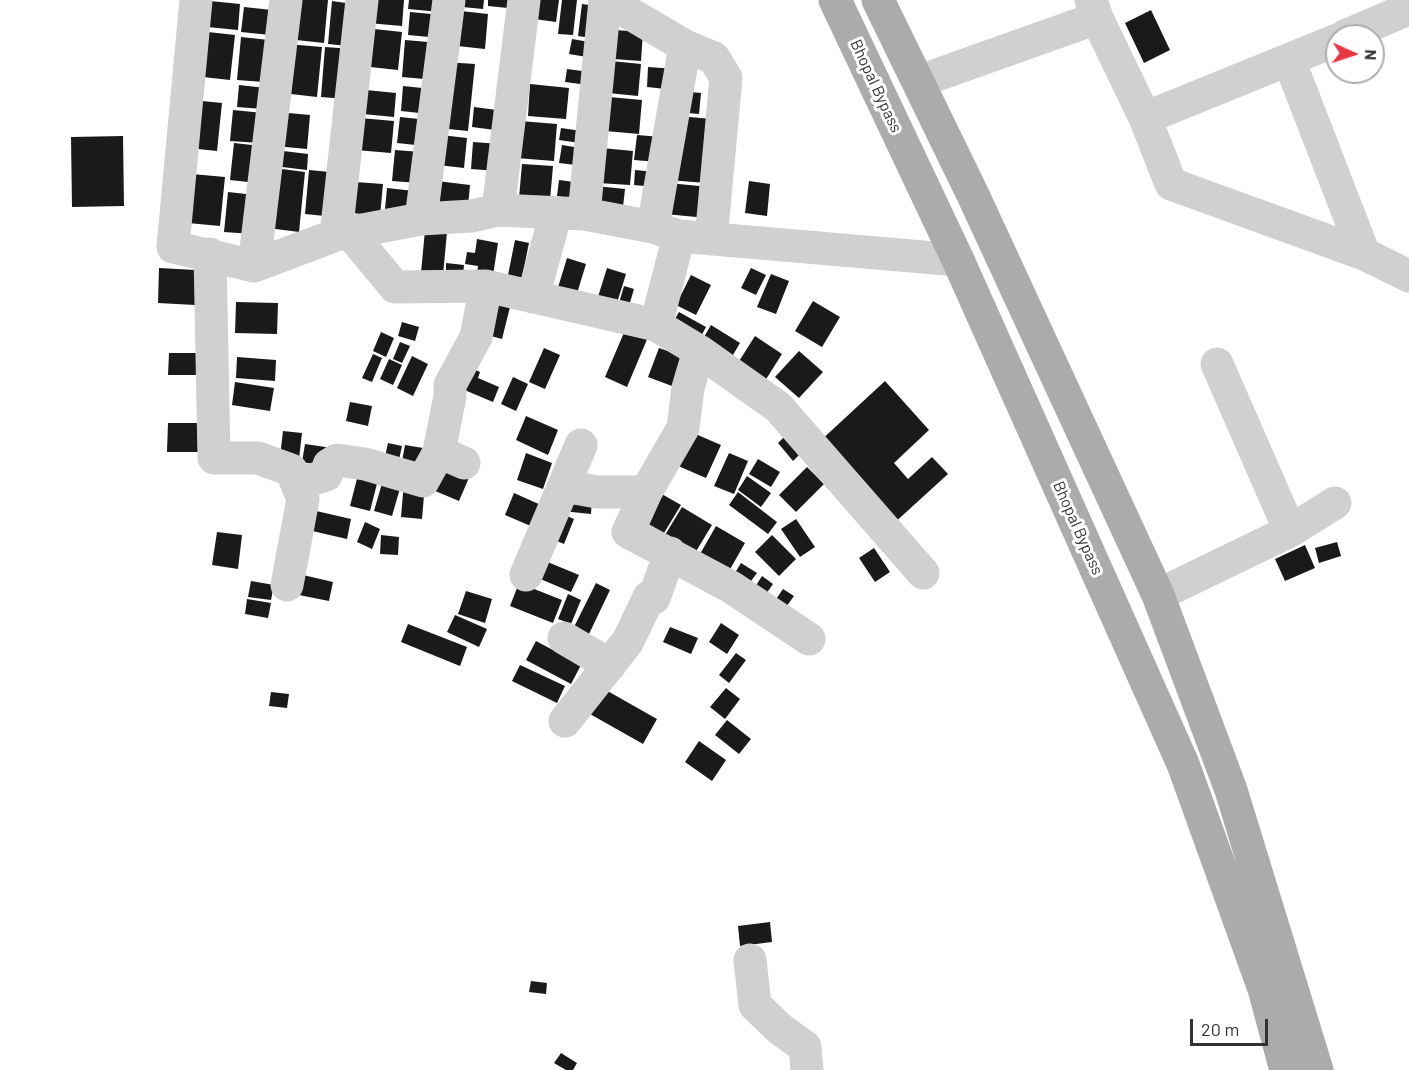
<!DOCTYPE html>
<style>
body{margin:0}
#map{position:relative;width:1409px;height:1070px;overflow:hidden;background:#fff;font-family:Barlow,sans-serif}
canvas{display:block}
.north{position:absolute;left:1325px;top:24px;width:60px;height:60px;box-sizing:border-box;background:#fff;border:2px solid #adadad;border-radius:50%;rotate:93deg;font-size:16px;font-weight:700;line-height:24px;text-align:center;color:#333}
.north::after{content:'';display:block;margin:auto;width:21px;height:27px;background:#e63946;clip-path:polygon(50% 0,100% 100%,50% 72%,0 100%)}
.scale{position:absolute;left:1190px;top:1019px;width:78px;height:27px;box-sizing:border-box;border:3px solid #333;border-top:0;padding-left:8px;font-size:18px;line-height:21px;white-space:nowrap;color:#333;-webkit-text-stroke:4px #fff;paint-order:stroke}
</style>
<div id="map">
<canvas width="1409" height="1070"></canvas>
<div class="north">N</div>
<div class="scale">20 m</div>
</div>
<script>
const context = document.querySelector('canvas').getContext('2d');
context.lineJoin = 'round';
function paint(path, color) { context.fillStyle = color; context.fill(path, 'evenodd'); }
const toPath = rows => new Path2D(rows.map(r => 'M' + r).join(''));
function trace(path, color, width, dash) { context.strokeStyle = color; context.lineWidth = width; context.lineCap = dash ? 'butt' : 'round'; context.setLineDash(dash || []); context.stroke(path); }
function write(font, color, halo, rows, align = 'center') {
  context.font = font + ' Barlow,sans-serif'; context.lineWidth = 6; context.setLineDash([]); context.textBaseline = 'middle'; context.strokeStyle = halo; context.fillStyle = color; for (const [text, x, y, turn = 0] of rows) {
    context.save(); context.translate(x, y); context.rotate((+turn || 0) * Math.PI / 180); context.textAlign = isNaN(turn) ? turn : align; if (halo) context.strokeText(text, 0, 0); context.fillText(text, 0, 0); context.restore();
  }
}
paint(toPath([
 [291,0,328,0,324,43,287,39],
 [370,0,404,0,402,26,368,23],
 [409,0,441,0,440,12,408,9],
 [452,0,484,0,483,9,452,6],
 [488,0,519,0,518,9,488,6],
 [529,0,559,0,556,22,527,18],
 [562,0,577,0,573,35,558,34],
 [210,1,240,4,238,30,207,27],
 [332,1,353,4,348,46,328,44],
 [582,4,602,7,597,39,578,36],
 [244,7,272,10,270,35,241,32],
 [452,10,488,14,485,49,448,45],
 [1151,10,1170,50,1144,63,1125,23],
 [410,12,442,15,440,38,408,35],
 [365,28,402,32,398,70,361,66],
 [615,30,643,32,641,61,613,59],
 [208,32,235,35,230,80,203,77],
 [241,37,269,40,264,82,237,80],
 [572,39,595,43,593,58,569,54],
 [405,40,440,43,436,80,402,77],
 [287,44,322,47,317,97,282,93],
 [325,47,352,49,346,99,321,97],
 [611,61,641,64,638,96,608,93],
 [445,62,475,64,468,131,439,128],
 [648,67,677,69,675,90,647,87],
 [567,69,590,72,588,85,565,82],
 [530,84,569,88,566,119,528,116],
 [239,85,266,88,263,109,237,107],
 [403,86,432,89,429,114,401,111],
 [366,90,396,93,394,117,363,114],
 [679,91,701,93,699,114,677,112],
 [609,97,642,100,639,134,605,131],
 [202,101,222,103,217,151,198,149],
 [474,107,497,110,495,130,472,127],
 [233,110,263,113,260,143,230,141],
 [278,112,310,115,307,149,275,146],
 [678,116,712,119,706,183,669,180],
 [400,117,428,120,425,146,397,143],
 [360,118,394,121,391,153,356,150],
 [520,121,557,124,554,161,516,158],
 [561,128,589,132,587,144,559,140],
 [441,135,467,138,464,168,438,165],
 [637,135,661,137,658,162,634,160],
 [123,136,124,206,72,207,71,137],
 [473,142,500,144,497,171,471,169],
 [234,143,261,146,257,183,230,180],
 [562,145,586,149,584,166,559,163],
 [602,148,633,151,630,185,598,183],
 [275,150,308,154,307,170,274,166],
 [395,150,421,152,418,183,392,181],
 [522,164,553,166,550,200,519,198],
 [274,168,305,172,299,232,268,228],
 [309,170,340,173,335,217,305,214],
 [635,170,656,172,655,187,634,185],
 [192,174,225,177,220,226,188,223],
 [559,180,582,183,580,200,557,196],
 [437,181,470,185,468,206,435,202],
 [749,181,770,184,767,216,745,213],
 [355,182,383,184,380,216,352,213],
 [668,183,710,187,707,218,665,214],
 [596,186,625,189,623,207,594,204],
 [387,188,414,191,412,211,385,209],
 [228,192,255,195,252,234,224,232],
 [425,230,447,232,443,275,421,273],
 [477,239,498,243,492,282,476,280,478,266,465,264,467,252,475,253],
 [515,240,529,243,521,282,507,280],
 [567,258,586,264,575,300,556,294],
 [446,263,464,265,463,276,446,275],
 [159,268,196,270,195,305,158,303],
 [607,268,626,274,616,306,597,300],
 [751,268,766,275,756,295,741,288],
 [771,274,789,281,776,314,757,307],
 [691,275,711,285,696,315,676,305],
 [624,286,634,289,629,306,619,303],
 [489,297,511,303,502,339,480,333],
 [813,301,840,317,822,347,795,331],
 [236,302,278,303,277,334,235,333],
 [679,312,706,327,697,344,669,329],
 [402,322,419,327,415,341,398,336],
 [711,325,740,343,730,360,701,342],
 [626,328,648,337,627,387,605,377],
 [381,332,394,338,386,357,373,351],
 [755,336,782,354,763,384,736,366],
 [400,342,410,346,402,363,393,359],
 [544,348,560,355,545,389,529,382],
 [659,348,691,359,680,389,648,377],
 [799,351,823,372,799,398,775,377],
 [169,353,203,353,202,375,168,375],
 [373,354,382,358,372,382,362,378],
 [412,356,428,364,413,396,397,388],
 [237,357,276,360,275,381,236,378],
 [389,359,402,365,393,385,380,379],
 [464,365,480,372,478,378,499,387,493,402,455,386],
 [513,377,528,384,516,411,501,404],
 [885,381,929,430,894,463,908,479,932,457,948,474,892,525,818,443],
 [235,382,274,388,270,411,232,405],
 [350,402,372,406,368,426,346,421],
 [526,416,558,430,548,455,516,440],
 [168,423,206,423,205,452,167,452],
 [283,431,302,433,299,459,280,457],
 [691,432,721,445,706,478,676,465],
 [788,433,803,451,793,461,778,443],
 [388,443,402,446,397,469,383,466],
 [305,444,332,448,328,467,302,462],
 [405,445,429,449,424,476,400,472],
 [526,453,552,463,543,489,517,480],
 [729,453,748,461,734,494,714,486],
 [758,459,780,472,771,487,749,474],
 [440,460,471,473,459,501,428,488],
 [360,467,380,472,370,511,350,506],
 [807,467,824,484,796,512,779,495],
 [385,473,403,478,392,516,374,511],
 [747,476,771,493,761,507,738,490],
 [404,482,425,484,422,519,401,517],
 [653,489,681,505,664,533,636,517],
 [738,492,777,522,768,534,729,505],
 [514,493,550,509,540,530,505,515],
 [564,495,592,498,591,514,562,511],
 [682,507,712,525,695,553,665,535],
 [312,510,351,519,347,539,308,530],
 [560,513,574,519,564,544,550,538],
 [796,519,815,547,800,557,781,529],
 [365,522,380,529,372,549,357,542],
 [716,526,745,543,729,571,700,554],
 [217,532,242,535,238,569,212,565],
 [381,535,399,537,398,555,380,554],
 [772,535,796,559,779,576,755,552],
 [1337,542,1341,556,1319,563,1315,548],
 [1305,545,1315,568,1285,581,1275,559],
 [874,548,890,572,875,582,859,558],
 [538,558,579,575,571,592,531,575],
 [741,563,757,573,748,585,733,576],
 [303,575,333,582,329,601,299,595],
 [762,576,773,584,764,597,753,590],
 [251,581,274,585,271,600,248,597],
 [519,583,562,600,553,623,510,606],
 [596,583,610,590,589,634,574,627],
 [783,589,794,596,778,618,768,611],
 [466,591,492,599,485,623,458,614],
 [568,594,581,600,571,624,558,619],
 [247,599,271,603,268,618,245,614],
 [455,615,487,629,479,647,447,632],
 [721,623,739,635,727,654,709,642],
 [408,624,467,647,460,666,401,642],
 [670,627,698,638,691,654,663,642],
 [536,641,581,665,571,684,526,660],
 [736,653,746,660,729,683,719,675],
 [520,665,565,686,557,703,512,681],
 [726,688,740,699,725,719,710,707],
 [604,689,657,719,643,744,590,714],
 [271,692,289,694,287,708,269,706],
 [727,720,751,739,739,754,715,735],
 [699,741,726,760,712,781,685,762],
 [770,922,772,942,740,946,738,926],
 [531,981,547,983,546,994,529,992],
 [561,1053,577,1063,573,1070,566,1070,554,1063]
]), '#1a1a1a');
trace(toPath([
 [196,0,173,247,254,266,336,235,421,219,472,216,498,210,584,214,653,227,679,236,958,260],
 [607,0,685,46,714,58,726,78,711,239],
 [1091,0,1097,18,1145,118,1171,184,1364,254,1409,276],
 [1345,36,1401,12],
 [1289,60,1364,254],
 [920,81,1097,18],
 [1145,118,1337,40],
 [498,210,524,0],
 [584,214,605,0],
 [421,219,449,0],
 [653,227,685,46],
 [351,234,395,287,486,286,656,325,699,351,778,407,923,573],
 [336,235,362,0],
 [210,254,214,458,258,458,291,470,303,499,287,585],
 [254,266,286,0],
 [533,297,556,213],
 [656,325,679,236],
 [699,351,688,388,683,428,646,492,628,532,731,587,809,639],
 [1217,364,1290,531],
 [439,452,450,396,450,385,476,337,486,286],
 [297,485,326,475,329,465,337,460,365,464,423,481,439,452,464,463],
 [564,486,597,492,646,492],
 [526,575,581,445],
 [1158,595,1290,531,1335,503],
 [564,638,610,665],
 [565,721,628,641,649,597,654,598,670,553],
 [750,960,755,1005,780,1029,805,1047,807,1070]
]), '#d0d0d0', 33);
trace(toPath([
 [835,0,958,260,1183,764,1264,989,1286,1070],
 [878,0,973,195,1158,595,1231,790,1317,1070]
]), '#ababab', 33);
write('16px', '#333', '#fff', [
 ["Bhopal Bypass",876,86,65],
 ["Bhopal Bypass",1078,528,66]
]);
</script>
